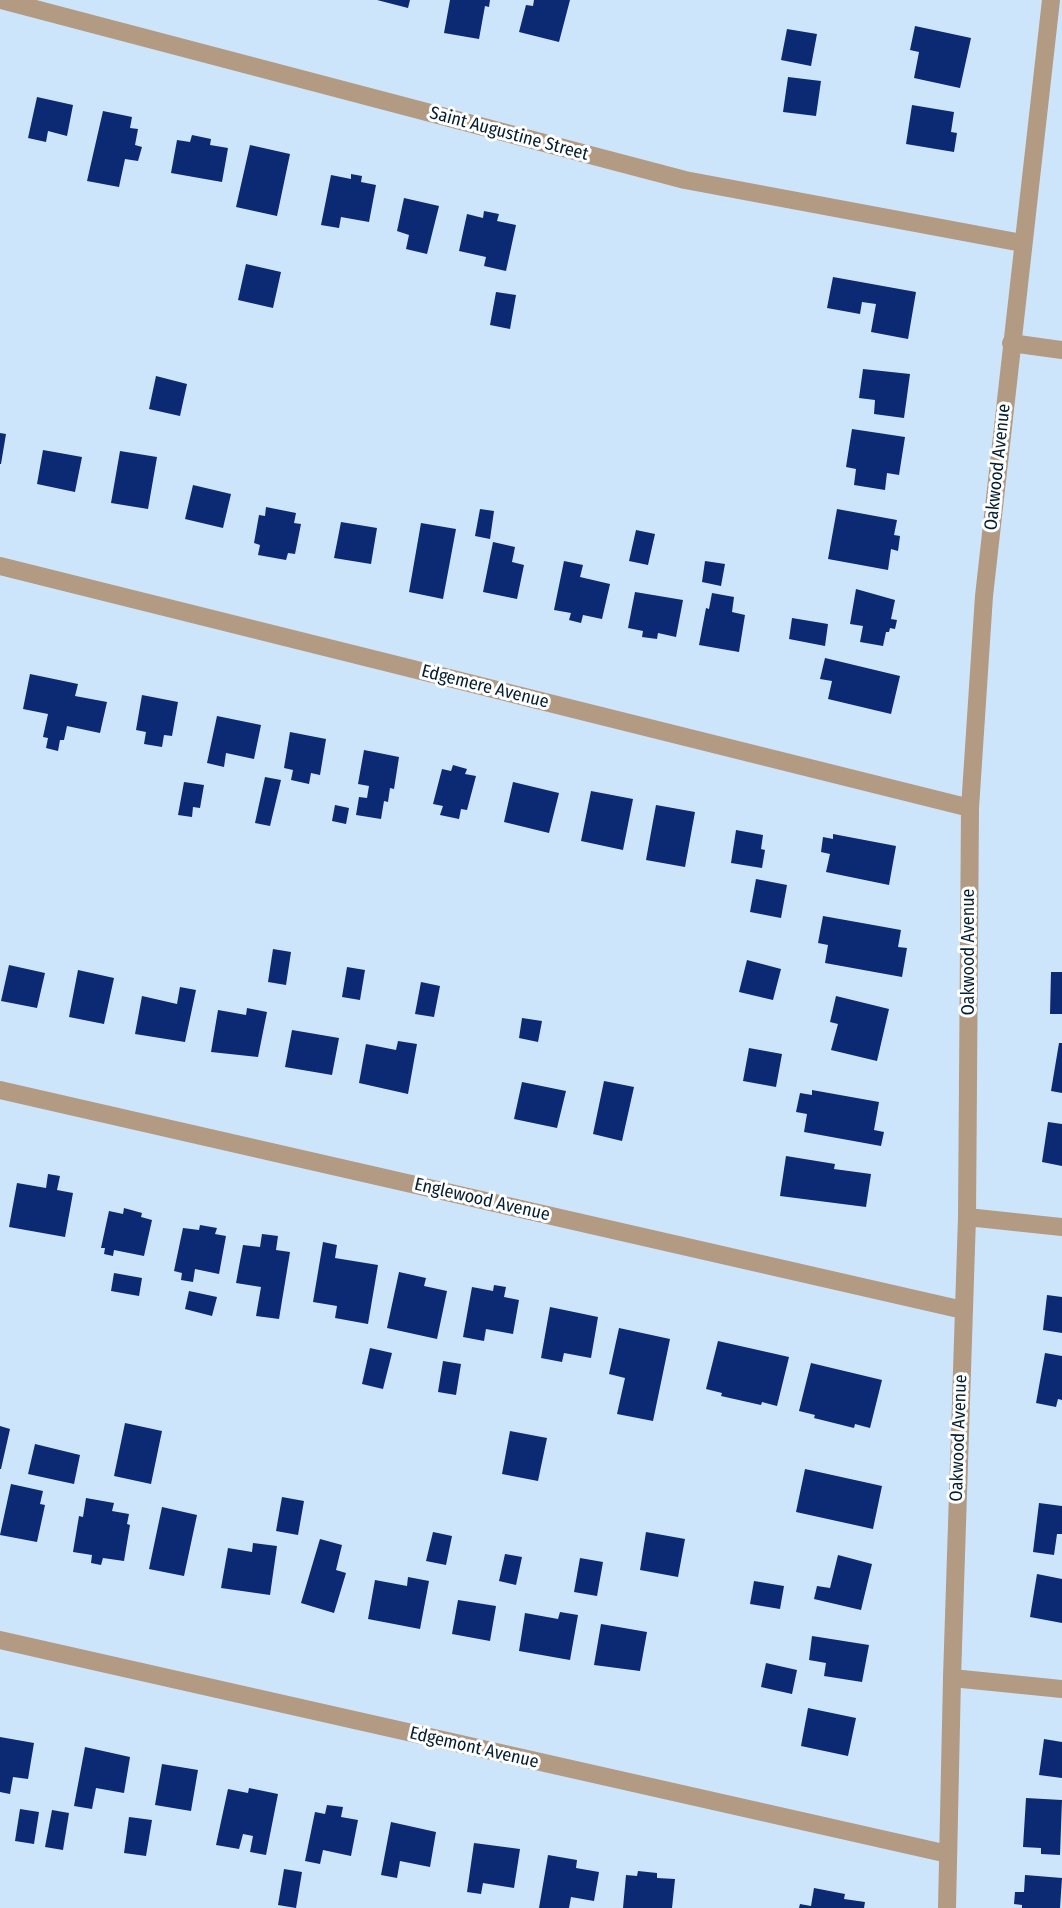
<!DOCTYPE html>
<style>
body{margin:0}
canvas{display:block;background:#cce5fa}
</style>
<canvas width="1062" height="1908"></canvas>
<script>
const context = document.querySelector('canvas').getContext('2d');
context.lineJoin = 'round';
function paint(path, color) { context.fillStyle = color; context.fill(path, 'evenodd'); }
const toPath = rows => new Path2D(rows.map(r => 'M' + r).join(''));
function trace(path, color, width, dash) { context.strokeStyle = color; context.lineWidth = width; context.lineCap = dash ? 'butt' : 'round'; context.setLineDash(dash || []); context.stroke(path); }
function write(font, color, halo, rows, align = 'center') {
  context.font = font + ' "Fira Sans Condensed",sans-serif'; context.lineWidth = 6; context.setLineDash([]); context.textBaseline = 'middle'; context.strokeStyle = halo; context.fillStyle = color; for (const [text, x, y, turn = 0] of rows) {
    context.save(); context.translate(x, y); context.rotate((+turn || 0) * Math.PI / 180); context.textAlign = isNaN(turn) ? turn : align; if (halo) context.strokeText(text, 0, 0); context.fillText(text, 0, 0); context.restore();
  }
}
paint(toPath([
 [377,0,410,0,408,8],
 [450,0,490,0,489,7,485,6,479,39,444,33],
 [534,0,570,0,559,42,519,32,526,5,533,6],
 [915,26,971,38,960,88,914,78,919,52,910,50],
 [787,29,817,34,811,66,781,60],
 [788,77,821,81,816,116,783,112],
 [37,97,73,105,67,136,48,131,46,142,28,138],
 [912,105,954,112,951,132,957,133,954,152,906,144],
 [103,111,132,117,130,128,138,129,135,145,142,147,138,161,125,159,119,187,87,181],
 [192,135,211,139,210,145,228,148,222,182,171,173,177,140,190,142],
 [250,145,290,154,277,216,236,207],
 [351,174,362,176,361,182,376,185,369,222,341,217,339,228,321,225,331,175,351,179],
 [404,198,439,206,427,254,406,249,409,235,397,231],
 [484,211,499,214,497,221,516,225,506,271,484,266,486,257,459,251,467,214,483,218],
 [246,264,281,272,273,308,238,300],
 [833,277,916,292,908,339,871,332,876,304,862,302,860,314,827,308],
 [496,292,516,295,510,329,490,325],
 [863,369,910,374,904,418,874,414,875,400,859,398],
 [156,376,187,384,180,416,149,409],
 [852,429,905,437,899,475,887,473,885,490,854,485,856,469,846,467],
 [0,433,6,434,1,464,0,464],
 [43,450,82,457,75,492,37,484],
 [120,451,157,457,148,509,111,503],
 [193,485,231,494,223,528,185,519],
 [266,507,296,513,294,523,301,524,295,554,288,553,286,560,258,555,260,545,254,543,259,515,265,516],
 [480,509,494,511,490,539,475,536],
 [837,509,897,520,894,535,900,536,898,551,891,549,888,570,828,559],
 [341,522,377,528,371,564,334,558],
 [421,523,456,529,443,599,409,592],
 [636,530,655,534,648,565,629,561],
 [493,542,515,547,512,562,524,565,517,599,483,592],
 [564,561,583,565,580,577,610,584,602,619,583,615,581,623,569,620,571,613,554,610],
 [705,561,725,564,721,586,702,582],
 [856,589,895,600,891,619,897,620,895,629,890,628,889,632,886,632,883,646,860,642,863,626,850,624],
 [635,592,683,600,676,637,658,633,657,639,642,637,643,631,628,628],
 [712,593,734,597,732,612,745,615,739,652,699,645,706,608,709,609],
 [792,618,828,624,825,646,789,639],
 [825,658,900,676,891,714,828,699,832,681,820,679],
 [30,674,78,684,75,696,107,702,100,733,67,726,64,740,60,740,58,751,46,748,48,738,43,737,48,714,23,709],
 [142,695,178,702,172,736,164,735,162,747,144,744,146,732,136,730],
 [217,716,261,725,254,759,226,753,224,767,207,763],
 [290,732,326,739,320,775,311,773,309,784,291,780,293,770,284,768],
 [364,750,399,757,394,789,390,788,388,802,384,801,381,819,356,815,359,797,367,798,369,786,358,784],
 [453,765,467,769,465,774,476,776,467,810,461,809,459,819,440,815,443,806,433,804,442,769,451,771],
 [265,777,281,780,270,826,255,823],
 [184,782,204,785,200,808,193,807,192,817,178,815],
 [513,782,559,793,549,833,504,822],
 [591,791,633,799,623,850,581,841],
 [335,805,349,808,346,824,332,821],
 [656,805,695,812,685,867,646,860],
 [736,830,763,835,761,849,765,850,762,868,731,863],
 [833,834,896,846,889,885,826,872,830,854,821,852,823,837,833,839],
 [756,879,787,885,781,918,750,912],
 [823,916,901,930,898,947,907,948,902,977,825,963,828,945,818,943],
 [273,949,291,952,286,985,268,982],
 [747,960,781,969,773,1000,739,992],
 [9,965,45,973,37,1008,1,1001],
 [347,967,365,970,360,1000,342,997],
 [78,970,114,978,104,1024,69,1017],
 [1051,972,1062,972,1062,1014,1050,1014],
 [421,982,440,986,434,1017,415,1014],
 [180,987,196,990,185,1042,135,1034,142,996,177,1004],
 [836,996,889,1009,877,1061,831,1050,838,1024,830,1022],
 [247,1008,267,1012,258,1057,211,1052,218,1010,246,1015],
 [522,1018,542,1021,538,1042,519,1038],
 [292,1030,339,1038,332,1075,285,1067],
 [398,1041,417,1044,408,1094,359,1083,366,1044,396,1050],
 [1059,1043,1062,1043,1062,1093,1051,1091],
 [749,1048,782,1054,776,1087,743,1081],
 [604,1081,634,1087,622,1141,593,1134],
 [522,1082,566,1091,557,1128,514,1119],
 [812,1090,879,1102,874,1130,884,1132,881,1146,804,1132,807,1114,796,1112,800,1093,812,1095],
 [1048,1122,1062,1124,1062,1166,1042,1162],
 [786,1156,835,1164,834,1169,871,1174,866,1207,780,1196],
 [48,1174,60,1176,57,1190,73,1193,65,1237,9,1227,17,1183,46,1188],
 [124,1208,142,1213,141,1217,152,1220,144,1256,114,1250,113,1256,104,1254,105,1248,101,1248,109,1211,123,1214],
 [200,1225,217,1228,215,1234,226,1236,219,1274,195,1269,193,1282,181,1280,182,1273,174,1271,183,1228,199,1230],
 [262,1234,278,1236,276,1250,290,1252,279,1319,256,1316,261,1287,236,1283,243,1245,260,1247],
 [323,1242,337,1245,335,1258,378,1265,368,1324,335,1318,337,1306,313,1302],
 [399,1272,426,1278,424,1286,447,1291,437,1339,387,1328],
 [114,1273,142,1278,139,1296,111,1291],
 [494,1285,506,1287,504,1297,519,1300,513,1334,486,1329,484,1341,463,1337,472,1287,493,1291],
 [189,1291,217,1297,212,1316,185,1309],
 [1047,1295,1062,1297,1062,1333,1043,1330],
 [550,1307,598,1317,591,1358,564,1353,562,1362,541,1358],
 [619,1328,670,1339,653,1421,617,1414,625,1378,609,1374],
 [718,1341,789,1357,777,1406,762,1402,761,1405,721,1396,722,1393,706,1389],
 [370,1348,392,1353,383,1389,362,1384],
 [1045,1353,1062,1356,1062,1400,1058,1399,1056,1407,1036,1403],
 [443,1361,461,1364,456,1395,438,1392],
 [811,1363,882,1380,870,1428,855,1424,854,1428,814,1418,815,1415,799,1411],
 [125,1423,162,1431,151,1484,114,1476],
 [0,1426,10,1429,1,1469,0,1469],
 [510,1431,547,1438,538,1481,502,1474],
 [35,1444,80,1455,74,1484,28,1474],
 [805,1469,882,1486,873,1529,796,1512],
 [11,1484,43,1491,40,1504,45,1505,37,1542,0,1535],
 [282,1497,304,1501,298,1535,276,1531],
 [86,1498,114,1503,112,1511,129,1514,127,1524,130,1525,124,1561,103,1558,101,1565,91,1563,92,1555,73,1552,79,1516,83,1517],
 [1039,1503,1062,1506,1062,1534,1057,1534,1054,1555,1033,1552],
 [162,1507,197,1515,184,1576,149,1569],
 [433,1532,452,1536,446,1565,426,1561],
 [646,1532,685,1539,678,1577,640,1570],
 [320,1539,342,1545,336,1570,346,1573,334,1613,301,1603],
 [253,1543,277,1546,270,1595,221,1588,228,1548,252,1552],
 [505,1554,522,1557,516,1585,499,1581],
 [838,1555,872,1564,861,1610,814,1599,817,1586,830,1588],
 [580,1558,603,1562,597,1596,574,1592],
 [1037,1574,1062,1579,1062,1623,1030,1617],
 [408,1577,429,1581,420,1629,368,1619,375,1580,407,1586],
 [754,1581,784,1586,780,1609,750,1604],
 [458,1600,496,1606,490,1641,452,1634],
 [560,1612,578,1615,570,1660,519,1651,525,1613,558,1619],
 [601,1624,647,1632,640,1671,594,1665],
 [812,1636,869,1645,862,1682,824,1676,826,1663,809,1660],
 [766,1663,797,1670,792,1694,761,1687],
 [808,1708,856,1718,848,1756,801,1746],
 [0,1737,34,1743,28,1779,13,1777,10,1794,0,1792],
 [1044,1739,1062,1742,1062,1778,1039,1775],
 [85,1747,130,1757,124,1793,96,1788,92,1809,74,1806],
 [162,1764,198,1770,191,1811,155,1805],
 [249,1788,278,1794,266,1855,250,1852,253,1836,243,1834,239,1849,216,1845,228,1789,248,1793],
 [1026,1798,1062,1800,1060,1855,1041,1854,1041,1848,1023,1847],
 [327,1805,343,1807,341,1817,358,1820,351,1856,323,1850,320,1864,305,1861,315,1812,325,1814],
 [20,1809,39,1812,34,1844,15,1841],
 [52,1810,69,1813,63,1850,45,1847],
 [129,1817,152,1820,146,1856,124,1853],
 [391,1822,436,1832,430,1867,400,1861,397,1878,381,1875],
 [474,1843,520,1849,514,1888,483,1883,481,1894,467,1892],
 [548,1855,577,1860,576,1868,599,1872,594,1901,571,1897,569,1908,539,1908],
 [284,1869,302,1872,296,1908,278,1905],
 [638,1871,657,1873,657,1878,675,1879,672,1908,623,1908,626,1875,637,1876],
 [1025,1875,1062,1878,1060,1908,1022,1908,1022,1905,1014,1904,1015,1892,1024,1892],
 [814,1888,845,1894,844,1899,865,1902,864,1908,799,1908,800,1904,811,1906]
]), '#0c2973');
trace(toPath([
 [1,0,685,180,1022,243],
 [1011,343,1062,350],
 [0,566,970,808],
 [0,1090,963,1310],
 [967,1217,1062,1227],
 [0,1640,948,1854],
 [952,1678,1062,1689],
 [947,1908,952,1678,967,1217,970,808,984,596,1051,0]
]), '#b39a83', 18);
write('18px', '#041e31', '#fff', [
 ["Saint Augustine Street",509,134,15],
 ["Oakwood Avenue",998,467,-84],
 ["Edgemere Avenue",485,687,14],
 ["Oakwood Avenue",969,952,-90],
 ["Englewood Avenue",482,1200,13],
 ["Oakwood Avenue",959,1438,-88],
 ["Edgemont Avenue",474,1748,13]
]);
</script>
